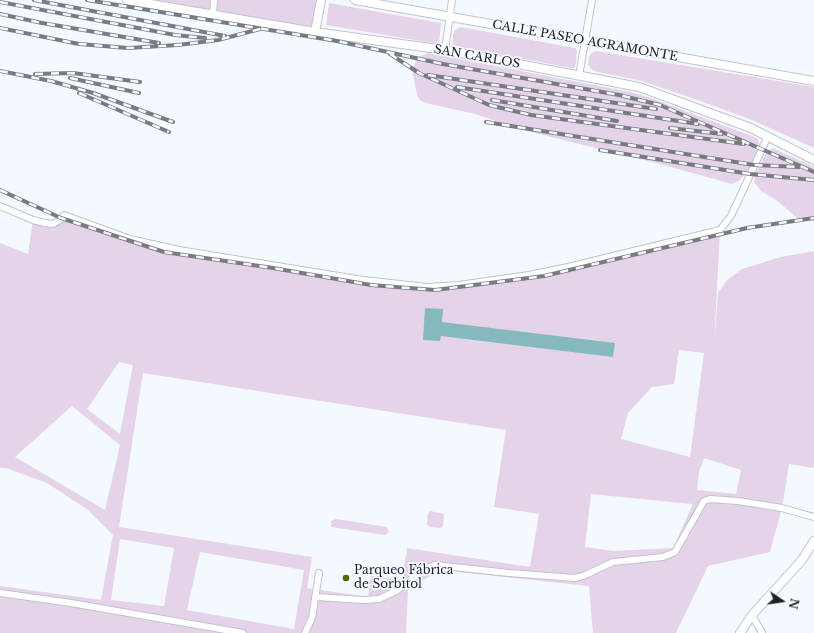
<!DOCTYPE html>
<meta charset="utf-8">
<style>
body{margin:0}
#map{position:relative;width:814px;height:633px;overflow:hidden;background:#f4f8ff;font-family:"Libre Baskerville",serif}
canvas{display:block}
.north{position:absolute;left:762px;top:581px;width:40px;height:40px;-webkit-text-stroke:3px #f4f8ff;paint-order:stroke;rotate:103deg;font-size:11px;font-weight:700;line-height:16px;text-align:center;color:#1f2124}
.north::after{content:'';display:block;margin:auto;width:14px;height:18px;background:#1f2124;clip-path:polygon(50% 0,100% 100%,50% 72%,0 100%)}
</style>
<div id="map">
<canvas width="814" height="633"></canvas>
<div class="north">N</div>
</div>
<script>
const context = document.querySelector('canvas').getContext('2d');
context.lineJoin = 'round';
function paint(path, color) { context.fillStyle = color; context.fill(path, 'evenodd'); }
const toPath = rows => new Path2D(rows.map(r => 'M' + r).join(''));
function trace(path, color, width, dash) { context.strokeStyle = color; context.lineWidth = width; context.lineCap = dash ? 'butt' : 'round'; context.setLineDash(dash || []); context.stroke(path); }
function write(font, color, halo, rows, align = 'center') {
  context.font = font + ' "Libre Baskerville",serif'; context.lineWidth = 3.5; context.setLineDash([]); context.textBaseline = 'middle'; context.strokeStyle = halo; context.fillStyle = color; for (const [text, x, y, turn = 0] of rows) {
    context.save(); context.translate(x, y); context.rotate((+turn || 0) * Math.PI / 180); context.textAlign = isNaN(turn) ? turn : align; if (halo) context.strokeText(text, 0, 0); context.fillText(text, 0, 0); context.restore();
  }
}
paint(toPath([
 [127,0,321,0,315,32],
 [329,3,441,23,439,44,326,25],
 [461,27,575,48,577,50,576,63,574,68,571,68,456,46,453,44,453,35,455,30],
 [596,51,814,87,814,148,752,120,692,98,642,81,597,72,591,69,588,64,589,57,592,53],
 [428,53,630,92,648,97,757,138,760,144,749,170,739,181,732,184,656,163,523,130,475,114,426,103,420,100,417,95,412,69,418,57],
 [773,148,814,167,814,221,801,221,776,200,761,191,754,182,755,174,767,151],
 [33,220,60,220,130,239,283,268,435,290,544,276,720,230,714,344,718,293,727,280,742,269,781,257,814,251,814,468,789,464,782,508,770,552,708,566,676,633,593,633,589,586,439,570,408,590,406,633,0,633,0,586,101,600,113,535,88,510,47,483,6,468,0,468,0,243,28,254],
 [679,350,704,353,690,457,621,439,628,413,652,387,674,384],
 [119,362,133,365,120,434,87,409],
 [143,373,506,430,494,507,539,514,530,567,407,548,402,580,371,576,368,597,307,588,312,557,119,527],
 [72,406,120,445,105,510,15,457],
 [704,458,741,470,736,494,697,490,699,472],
 [591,494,692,504,693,504,673,548,613,551,585,547],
 [120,539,174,548,164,606,111,600],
 [200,552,304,570,294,629,187,610],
 [430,511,444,514,443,526,440,528,430,527,427,524,428,514],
 [336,519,387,527,389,532,385,535,331,527,331,521]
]), '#e5d3ea');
paint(toPath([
 [425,308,443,309,442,322,615,343,613,357,441,336,440,341,423,340]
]), '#86b9bd');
const minor = toPath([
 [213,14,214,0],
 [445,50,452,0],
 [579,76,592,0],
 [0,206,33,220,45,223,53,224,60,220,64,215,130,239,179,250,363,280,428,287,459,285,529,275,568,267,720,230,731,216,768,136],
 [0,593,71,603,243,633],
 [316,597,364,600,379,599,396,591,426,568,435,565,509,573,575,578,583,576,613,562,663,557,675,552,704,501,710,499,738,501,782,508,814,517],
 [752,615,762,633],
 [305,633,312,618,319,573]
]);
const tertiary = toPath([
 [127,0,315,32,445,50,639,87,751,128,814,160],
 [355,0,814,81],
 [315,32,321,0],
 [740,633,752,615,802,560,814,541]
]);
trace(minor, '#bfc4cd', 8);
trace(tertiary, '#bfc4cd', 10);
trace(minor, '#fff', 6);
trace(tertiary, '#fff', 8);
const rail = toPath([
 [34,0,225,36],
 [87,0,337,41,443,64,619,95,660,105,814,172],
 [0,2,175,35,205,38],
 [0,14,42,23,159,43],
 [0,28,79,44,128,48,178,45,218,40,260,29],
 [390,54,419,73,489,105,531,115,744,144],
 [0,71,51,81,93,93,173,122],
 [35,74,73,73,140,82],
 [428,75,656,109],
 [70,78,139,93],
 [457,87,698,124],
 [79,93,169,132],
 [492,100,617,121],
 [486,122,754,165,799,167],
 [670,128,722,134],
 [600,150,750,174,814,180],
 [0,190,61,218,164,252,273,268,371,285,435,290,544,276,747,228,814,218]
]);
trace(rail, '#797b80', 4);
trace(rail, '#f4f8ff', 2.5, [8]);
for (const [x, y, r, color] of [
 [346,578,4,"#5a6200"]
]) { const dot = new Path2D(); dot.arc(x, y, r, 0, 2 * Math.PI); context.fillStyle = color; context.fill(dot); trace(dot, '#f4f8ff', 1.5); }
write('12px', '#1f2124', '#f4f8ff', [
 ["CALLE PASEO AGRAMONTE",585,41,10],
 ["SAN CARLOS",477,57,10]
]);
write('12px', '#1f2124', '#f4f8ff', [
 ["Parqueo Fábrica",354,571],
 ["de Sorbitol",354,585]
], 'left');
</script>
